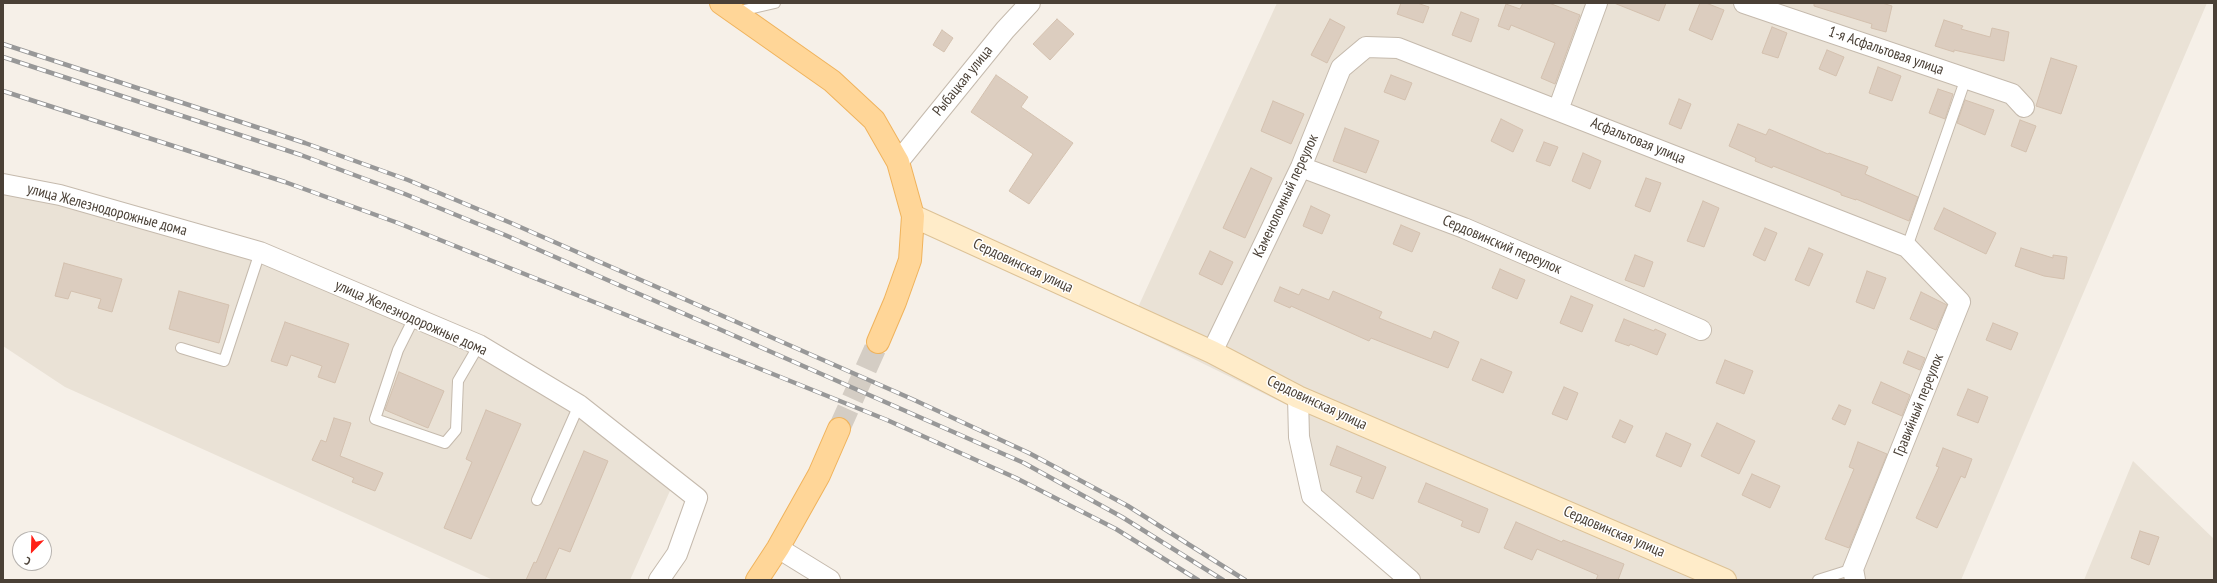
<!DOCTYPE html>
<meta charset="utf-8">
<style>
body{margin:0}
#map{position:relative;width:2217px;height:583px;overflow:hidden;background:#f6f0e8;font-family:"PT Sans Narrow",sans-serif}
canvas{display:block}
.frame{position:absolute;inset:0;border:4px solid #4a4036;pointer-events:none}
.north{position:absolute;left:12px;top:531px;width:40px;height:40px;box-sizing:border-box;background:#fff;border:1px solid #b7b3af;border-radius:50%;rotate:203deg;font-size:11px;font-weight:700;line-height:16px;text-align:center;color:#4a4036}
.north::after{content:'';display:block;margin:auto;width:14px;height:18px;background:#ff1f16;clip-path:polygon(50% 0,100% 100%,50% 72%,0 100%)}
</style>
<div id="map">
<canvas width="2217" height="583"></canvas>
<div class="frame"></div>
<div class="north">С</div>
</div>
<script>
const context = document.querySelector('canvas').getContext('2d');
context.lineJoin = 'round';
function paint(path, color) { context.fillStyle = color; context.fill(path, 'evenodd'); }
const toPath = rows => new Path2D(rows.map(r => 'M' + r).join(''));
function trace(path, color, width, dash) { context.strokeStyle = color; context.lineWidth = width; context.lineCap = dash ? 'butt' : 'round'; context.setLineDash(dash || []); context.stroke(path); }
function write(font, color, halo, rows, align = 'center') {
  context.font = font + ' "PT Sans Narrow",sans-serif'; context.lineWidth = 3; context.setLineDash([]); context.textBaseline = 'middle'; context.strokeStyle = halo; context.fillStyle = color; for (const [text, x, y, turn = 0] of rows) {
    context.save(); context.translate(x, y); context.rotate((+turn || 0) * Math.PI / 180); context.textAlign = isNaN(turn) ? turn : align; if (halo) context.strokeText(text, 0, 0); context.fillText(text, 0, 0); context.restore();
  }
}
paint(toPath([
 [1277,3,2207,3,1961,580,1393,580,1330,522,1295,409,1129,327],
 [3,176,263,253,514,361,678,473,630,580,493,580,65,387,3,346],
 [2133,461,2214,539,2214,580,2084,580]
]), '#eae2d6');
const building = toPath([
 [1401,3,1417,3,1429,7,1423,23,1397,14,1401,3],
 [1523,3,1549,3,1580,15,1555,84,1541,78,1555,43,1511,25,1509,30,1498,26,1506,4,1520,9,1523,3],
 [1614,3,1666,3,1659,21,1614,3],
 [1700,3,1706,3,1724,10,1712,40,1689,30,1700,3],
 [1814,3,1882,3,1892,6,1886,32,1871,28,1872,24,1814,6,1814,3],
 [1461,12,1479,19,1471,42,1452,35,1461,12],
 [1057,19,1074,34,1050,60,1033,44,1057,19],
 [1330,19,1345,27,1327,63,1311,55,1330,19],
 [1944,20,1963,26,1961,29,1990,37,1992,28,2009,32,2004,61,1954,50,1954,52,1935,46,1944,20],
 [1772,27,1787,33,1778,58,1762,53,1772,27],
 [942,30,953,38,944,52,933,45,942,30],
 [1827,50,1844,57,1836,76,1819,69,1827,50],
 [2051,58,2077,66,2061,114,2036,106,2051,58],
 [1878,67,1901,76,1892,101,1869,93,1878,67],
 [996,75,1028,97,1021,107,1073,143,1029,204,1009,191,1033,154,971,112,996,75],
 [1391,75,1412,83,1405,100,1384,92,1391,75],
 [1938,89,1953,94,1945,119,1929,113,1938,89],
 [1679,99,1691,104,1681,129,1669,124,1679,99],
 [1965,100,1994,110,1985,135,1957,123,1965,100],
 [1273,101,1304,114,1291,144,1261,131,1273,101],
 [1501,119,1523,130,1513,152,1491,141,1501,119],
 [2020,120,2036,126,2026,152,2011,146,2020,120],
 [1738,124,1766,135,1769,129,1828,154,1829,153,1868,167,1865,174,1918,197,1909,221,1856,199,1856,200,1841,195,1841,193,1801,177,1773,166,1772,168,1755,161,1756,158,1729,146,1738,124],
 [1345,128,1379,141,1366,173,1333,161,1345,128],
 [1544,142,1558,147,1550,166,1536,161,1544,142],
 [1583,153,1601,161,1590,189,1572,181,1583,153],
 [1251,168,1272,178,1245,238,1223,228,1251,168],
 [1646,178,1661,183,1650,212,1635,206,1646,178],
 [1703,201,1719,208,1704,247,1687,241,1703,201],
 [1311,206,1330,215,1322,234,1303,226,1311,206],
 [1944,208,1996,233,1986,254,1934,229,1944,208],
 [1401,225,1420,233,1412,252,1393,244,1401,225],
 [1765,228,1777,233,1765,261,1753,255,1765,228],
 [1809,248,1823,254,1809,286,1795,280,1809,248],
 [2021,248,2053,258,2053,255,2067,257,2064,279,2044,276,2015,266,2021,248],
 [1210,251,1233,262,1222,285,1199,274,1210,251],
 [1635,255,1653,262,1644,287,1625,280,1635,255],
 [64,263,122,279,112,312,98,308,101,299,71,291,68,299,55,296,64,263],
 [1500,269,1525,280,1517,299,1492,288,1500,269],
 [1867,271,1886,278,1874,309,1856,302,1867,271],
 [1280,287,1299,295,1302,289,1329,300,1333,291,1382,312,1379,318,1431,339,1434,331,1459,342,1448,368,1371,338,1369,341,1291,306,1290,308,1274,301,1280,287],
 [179,291,229,305,219,343,169,329,179,291],
 [1921,292,1947,305,1936,330,1910,319,1921,292],
 [1571,296,1593,305,1582,332,1560,323,1571,296],
 [1624,319,1654,331,1655,329,1666,334,1657,355,1630,344,1629,346,1615,341,1624,319],
 [285,322,349,344,335,383,318,377,322,366,291,355,287,366,271,361,285,322],
 [1993,323,2018,333,2011,350,1986,340,1993,323],
 [1908,351,1925,358,1920,370,1903,363,1908,351],
 [1481,359,1512,372,1503,393,1472,380,1481,359],
 [1725,360,1753,371,1744,394,1716,383,1725,360],
 [399,372,444,391,428,428,385,410,399,372],
 [1881,382,1910,395,1902,416,1872,403,1881,382],
 [1564,387,1578,393,1567,420,1552,414,1564,387],
 [1968,389,1988,397,1978,423,1957,415,1968,389],
 [1839,405,1851,410,1845,425,1832,419,1839,405],
 [486,410,521,424,471,539,444,528,472,462,466,459,486,410],
 [334,418,351,423,340,456,383,473,375,491,352,482,354,478,312,460,321,440,326,442,334,418],
 [1620,420,1633,426,1625,443,1612,437,1620,420],
 [1717,423,1755,441,1739,474,1701,456,1717,423],
 [1666,433,1691,444,1681,467,1656,456,1666,433],
 [1858,442,1887,454,1849,548,1825,539,1854,469,1849,467,1858,442],
 [1337,446,1386,467,1373,499,1356,492,1362,477,1330,465,1337,446],
 [1943,448,1972,459,1965,478,1961,476,1937,528,1916,518,1939,467,1936,466,1943,448],
 [584,451,608,461,570,552,559,548,545,580,526,580,534,562,536,563,584,451],
 [1752,474,1780,486,1770,508,1742,495,1752,474],
 [1426,483,1488,509,1479,533,1461,526,1463,521,1418,502,1426,483],
 [1516,522,1562,542,1563,540,1624,564,1618,580,1596,580,1598,575,1537,549,1532,560,1504,548,1516,522],
 [2140,531,2159,537,2149,565,2131,558,2140,531]
]);
paint(building, '#dccdbf');
trace(building, '#d4c1af', 1);
trace(toPath([
 [839,429,878,342]
]), '#d4cdc4', 22, [22, 11]);
const lane = toPath([
 [736,12,775,3],
 [1907,247,1966,78],
 [414,318,398,350,375,419,445,443,456,430,458,381,479,345],
 [181,348,224,361,260,252],
 [537,500,579,405],
 [1818,580,1853,569]
]);
const street = toPath([
 [1744,3,2012,94,2024,107],
 [1558,110,1597,3],
 [898,162,1005,30,1030,3],
 [1301,167,1464,228,1701,330],
 [3,184,60,195,260,252,479,345,579,405,697,498,677,554,659,580],
 [1212,352,1301,167,1341,68,1366,47,1398,48,1907,247,1960,302,1853,569,1855,580],
 [1298,397,1299,437,1312,496,1410,580],
 [778,548,830,580]
]);
const secondary = toPath([
 [913,216,1212,352,1298,397,1725,580]
]);
const primary = toPath([
 [721,3,832,81,874,120,898,162,913,216,910,260,895,302,878,342],
 [757,580,778,548,819,475,839,429]
]);
trace(lane, '#c5baad', 12);
trace(street, '#c5baad', 22);
trace(secondary, '#ddc296', 24);
trace(primary, '#f0b35c', 24);
trace(lane, '#fff', 10);
trace(street, '#fff', 20);
trace(secondary, '#ffecc9', 22);
trace(primary, '#ffd698', 22);
const rail = toPath([
 [3,44,305,143,408,180,511,223,912,399,1029,453,1128,506,1245,580],
 [3,57,301,155,405,194,505,235,1024,463,1122,517,1223,580],
 [3,91,285,182,398,223,887,420,1016,478,1116,529,1198,580]
]);
trace(rail, '#989898', 4.5);
trace(rail, '#fff', 3, [9]);
write('15px', '#4a4036', '#fff', [
 ["1-я Асфальтовая улица",1886,51,19],
 ["Рыбацкая улица",963,81,-51],
 ["Асфальтовая улица",1638,141,22],
 ["Каменоломный переулок",1286,196,-65],
 ["улица Железнодорожные дома",107,210,15],
 ["Сердовинский переулок",1502,245,23],
 ["Сердовинская улица",1023,266,25],
 ["улица Железнодорожные дома",411,318,24],
 ["Сердовинская улица",1317,403,25],
 ["Гравийный переулок",1919,405,-68],
 ["Сердовинская улица",1614,532,23]
]);
</script>
